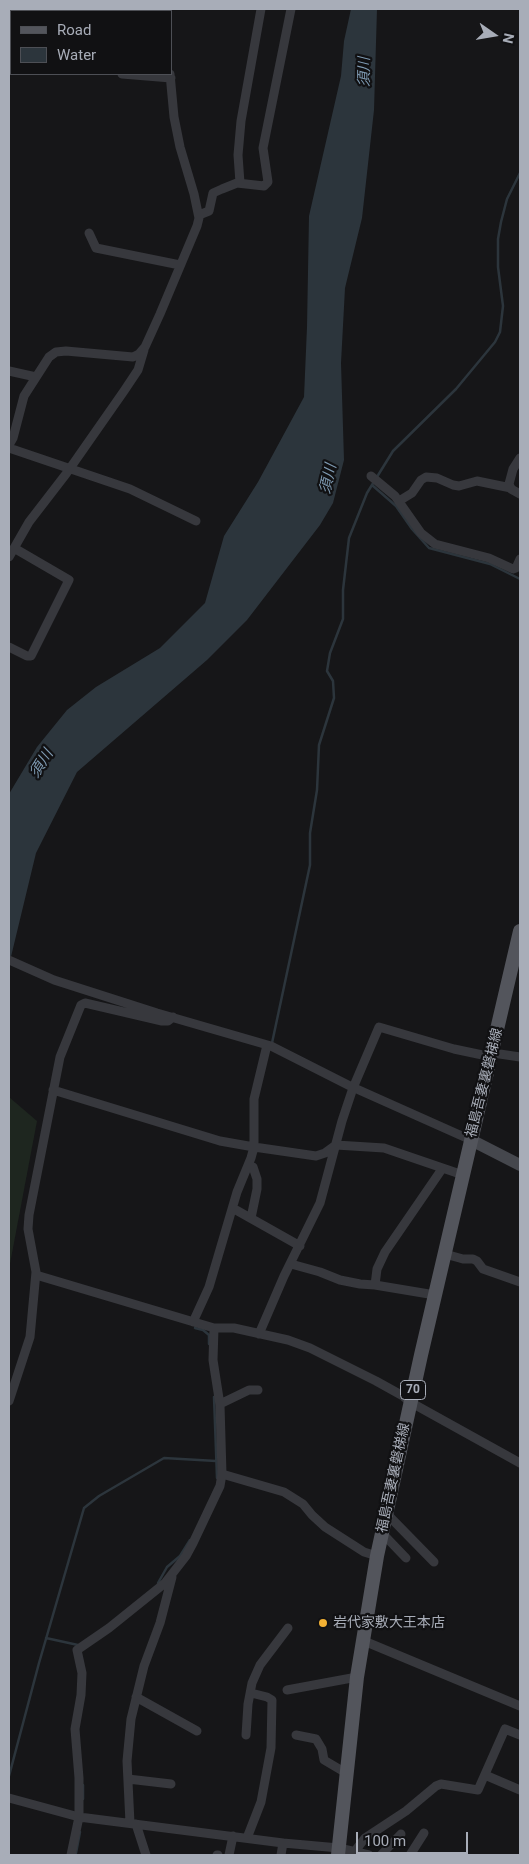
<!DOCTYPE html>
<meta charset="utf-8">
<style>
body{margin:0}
#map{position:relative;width:529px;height:1864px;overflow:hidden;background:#161618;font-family:Roboto,sans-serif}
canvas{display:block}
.frame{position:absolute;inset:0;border:10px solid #a8adb8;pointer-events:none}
.legend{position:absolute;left:10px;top:10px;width:162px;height:65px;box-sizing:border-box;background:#111113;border:1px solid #4d4f55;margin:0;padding:6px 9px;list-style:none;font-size:15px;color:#a8adb8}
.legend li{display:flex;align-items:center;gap:10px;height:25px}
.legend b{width:25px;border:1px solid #4d4f55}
.north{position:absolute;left:469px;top:10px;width:50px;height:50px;-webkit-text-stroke:4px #111113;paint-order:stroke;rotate:103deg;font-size:14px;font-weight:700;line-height:20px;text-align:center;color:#a8adb8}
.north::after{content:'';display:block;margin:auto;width:18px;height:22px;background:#a8adb8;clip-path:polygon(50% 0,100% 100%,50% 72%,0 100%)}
.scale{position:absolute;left:356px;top:1832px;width:112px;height:22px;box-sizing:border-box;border:2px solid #a8adb8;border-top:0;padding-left:6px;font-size:15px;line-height:18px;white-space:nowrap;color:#a8adb8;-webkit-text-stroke:4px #111113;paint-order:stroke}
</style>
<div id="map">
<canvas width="529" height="1864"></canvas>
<div class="frame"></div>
<ul class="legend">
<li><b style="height:6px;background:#53555c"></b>Road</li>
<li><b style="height:14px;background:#2c353c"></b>Water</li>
</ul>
<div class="north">N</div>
<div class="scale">100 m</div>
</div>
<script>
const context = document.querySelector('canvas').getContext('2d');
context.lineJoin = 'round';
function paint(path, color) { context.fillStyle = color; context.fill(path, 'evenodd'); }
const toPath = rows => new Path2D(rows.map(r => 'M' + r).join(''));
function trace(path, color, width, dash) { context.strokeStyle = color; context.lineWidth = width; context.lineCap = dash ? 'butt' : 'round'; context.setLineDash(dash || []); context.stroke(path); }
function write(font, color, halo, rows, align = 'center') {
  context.font = font + ' Roboto,"Noto Sans JP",sans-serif'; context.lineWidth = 4.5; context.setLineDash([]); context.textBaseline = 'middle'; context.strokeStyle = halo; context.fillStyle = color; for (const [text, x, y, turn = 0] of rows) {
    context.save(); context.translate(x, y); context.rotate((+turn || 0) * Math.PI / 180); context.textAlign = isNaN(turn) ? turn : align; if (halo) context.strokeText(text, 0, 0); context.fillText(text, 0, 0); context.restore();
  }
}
paint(toPath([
 [9,1097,37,1121,9,1269]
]), '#1e261f');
paint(toPath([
 [351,9,377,9,374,110,362,218,345,288,341,363,344,460,333,503,320,525,247,620,207,660,77,772,36,853,9,965,9,794,37,747,67,710,96,687,160,648,205,603,224,536,258,482,304,397,307,327,309,216,341,76,344,41]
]), '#2c353c');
trace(toPath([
 [372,485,396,506,412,529,429,548,490,564,520,579],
 [272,1043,310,865,310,833,317,790,319,745,334,698,333,681,327,671,330,653,343,619,343,590,349,538,367,493,393,451,456,389,495,342,500,332,503,306,498,267,498,239,501,222,507,199,520,173],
 [196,1326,195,1328,203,1330,209,1335,209,1344],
 [214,1397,217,1478],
 [158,1583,167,1567,180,1556,190,1540],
 [46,1638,78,1645],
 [9,1776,39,1663,84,1508,99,1496,164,1458,216,1461],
 [83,1785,83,1799],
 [76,1853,80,1832]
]), '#2c353c', 2.5);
trace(toPath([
 [167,9,167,11],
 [122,74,171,78],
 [240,183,238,155,241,121,261,9],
 [199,215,209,211,213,193,222,189,237,183,264,186,268,182,263,148,291,9],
 [89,233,96,248,180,265],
 [9,371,36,377],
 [9,445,13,438,24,396,49,357,56,352,66,351,133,357,139,354,145,347,160,314,197,226,199,218,194,194,180,147,174,117,170,74],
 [9,448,130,489,196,521],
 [520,458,513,469,509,484,511,489,520,494],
 [371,476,395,496,421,533,435,544,489,558,513,569,516,568,520,559],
 [399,501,412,493,421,480,426,477,437,478,453,485,459,486,477,481,511,488],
 [9,557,29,522,66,474,124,391,138,370,144,350],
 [9,647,27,656,31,656,69,580,14,548],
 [9,960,54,980,157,1013,271,1046,350,1086,471,1140],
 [493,1053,520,1057],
 [53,1090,220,1141,254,1147,316,1156,325,1153,336,1145,384,1148,463,1175],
 [236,1210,300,1246],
 [251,1218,257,1189,257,1179,253,1167],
 [445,1254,463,1259,473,1259,477,1261,483,1269,520,1282],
 [291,1264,320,1272,340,1280,360,1284,375,1285],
 [36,1275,214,1328,234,1328,288,1340,310,1348,376,1381,403,1396,410,1402,520,1463],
 [435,1295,375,1285,377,1269,385,1252,442,1169],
 [193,1322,209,1287,237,1192,251,1158,254,1147,254,1099,267,1045],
 [259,1334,284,1276,320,1203,342,1121,353,1088,379,1027,454,1049,492,1057],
 [9,1401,30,1337,36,1272,28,1229,29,1215,60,1057,81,1005,85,1003,162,1021,168,1021,173,1017],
 [220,1404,249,1390,258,1390],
 [222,1474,284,1492,303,1504,312,1515,325,1527,364,1552,377,1556],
 [386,1513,434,1562],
 [382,1533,406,1558],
 [364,1641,520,1706],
 [287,1690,357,1677],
 [136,1697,197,1731],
 [246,1735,248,1704,252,1683,260,1665,288,1628],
 [296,1735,316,1739,322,1749,324,1760,346,1773],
 [485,1775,520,1790],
 [128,1779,171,1784],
 [9,1798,79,1817,283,1843,339,1848,369,1855],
 [130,1823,127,1761,131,1719,144,1666,160,1623,172,1577],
 [136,1824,146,1855],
 [247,1838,261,1802,271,1748,272,1700,267,1697,251,1693],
 [355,1851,365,1838,406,1811,436,1786,441,1784,478,1790,505,1729,520,1735],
 [71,1855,79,1817,79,1778,75,1729,81,1695,82,1673,77,1650,109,1628,165,1583,186,1556,193,1543,220,1486,222,1474,220,1405,213,1360,214,1328],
 [217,1855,218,1855],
 [229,1855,233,1836],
 [281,1855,283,1843],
 [381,1855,401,1834],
 [410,1855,424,1833]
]), '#37383d', 9);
trace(toPath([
 [471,1140,520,1165]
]), '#45474d', 12);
trace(toPath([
 [338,1855,357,1677,377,1556,421,1355,520,931]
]), '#53555c', 14);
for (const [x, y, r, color] of [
 [323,1623,5,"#f2b134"]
]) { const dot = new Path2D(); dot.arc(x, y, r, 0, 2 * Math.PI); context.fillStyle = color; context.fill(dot); trace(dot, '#111113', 2); }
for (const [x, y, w] of [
 [413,1390,25]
]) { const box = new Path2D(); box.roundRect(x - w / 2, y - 9.5, w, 19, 4); context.fillStyle = '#111113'; context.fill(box); trace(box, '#a8adb8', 1); }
write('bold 12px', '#a8adb8', null, [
 ["70",413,1390]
]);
write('14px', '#a8adb8', '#111113', [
 ["福島吾妻裏磐梯線",485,1083,-76],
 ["福島吾妻裏磐梯線",394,1478,-78]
]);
write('14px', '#a8adb8', '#111113', [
 ["岩代家敷大王本店",333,1623]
], 'left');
write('italic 15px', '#7f9bb3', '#111113', [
 ["須川",365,72,-90],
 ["須川",329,479,-78],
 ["須川",42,764,-58]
]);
</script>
